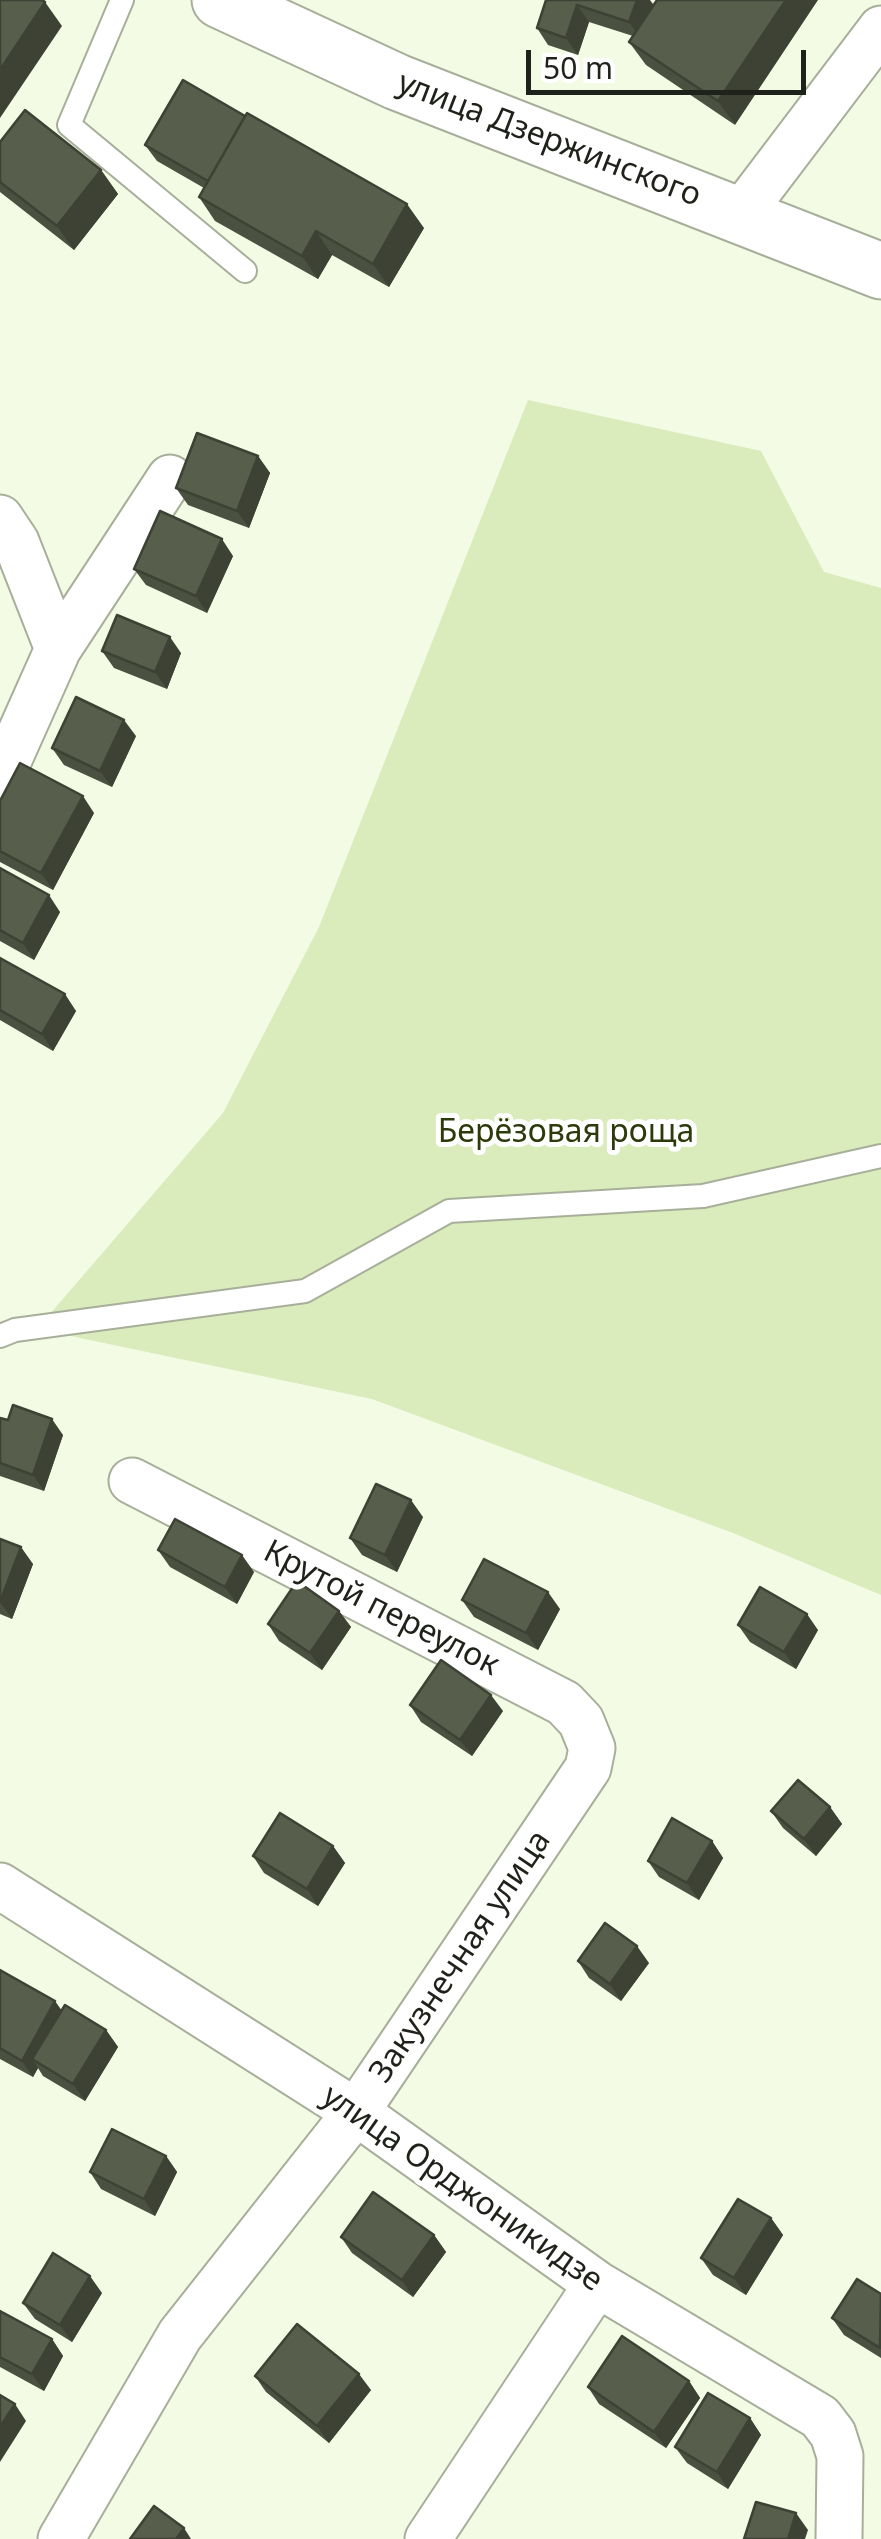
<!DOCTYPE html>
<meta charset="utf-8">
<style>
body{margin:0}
#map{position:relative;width:881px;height:2539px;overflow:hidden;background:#f3fbe5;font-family:"Noto Sans",sans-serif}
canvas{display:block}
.scale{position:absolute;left:526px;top:50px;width:280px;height:45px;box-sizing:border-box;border:5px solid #1f221a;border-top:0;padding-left:12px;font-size:30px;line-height:35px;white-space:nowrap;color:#1f221a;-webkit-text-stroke:8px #fff;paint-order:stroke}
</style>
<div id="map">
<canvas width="881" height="2539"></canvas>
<div class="scale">50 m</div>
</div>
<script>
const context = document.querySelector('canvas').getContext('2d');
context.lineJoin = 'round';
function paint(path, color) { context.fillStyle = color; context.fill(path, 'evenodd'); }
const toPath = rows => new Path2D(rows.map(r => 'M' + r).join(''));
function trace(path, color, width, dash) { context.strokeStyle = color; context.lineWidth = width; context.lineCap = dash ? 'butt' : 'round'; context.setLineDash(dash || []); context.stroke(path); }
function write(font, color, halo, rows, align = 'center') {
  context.font = font + ' "Noto Sans",sans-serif'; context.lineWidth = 10; context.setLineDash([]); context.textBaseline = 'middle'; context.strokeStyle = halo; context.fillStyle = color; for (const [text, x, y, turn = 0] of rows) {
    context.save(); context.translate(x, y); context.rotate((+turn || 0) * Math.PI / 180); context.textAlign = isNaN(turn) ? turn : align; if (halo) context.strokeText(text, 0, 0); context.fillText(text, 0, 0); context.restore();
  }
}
paint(toPath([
 [528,400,761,451,824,572,881,588,881,1595,733,1533,372,1399,37,1329,223,1113,319,927]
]), '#daebbc');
const lane = toPath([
 [122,0,69,125,245,271],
 [0,1336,15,1330,305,1291,449,1211,703,1196,881,1156]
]);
const street = toPath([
 [740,215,881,29],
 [0,518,16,542,58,649],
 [0,779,58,649,170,478],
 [0,1886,356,2112,597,2284,820,2417,833,2434,840,2456,839,2539],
 [61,2539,180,2335,356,2112,588,1768,592,1748,581,1721,564,1703,132,1481],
 [428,2539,597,2284]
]);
const secondary = toPath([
 [220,0,397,82,881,271]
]);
trace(lane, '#a7af9a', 26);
trace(street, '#a7af9a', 49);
trace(secondary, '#a7af9a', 59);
trace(lane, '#fff', 22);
trace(street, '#fff', 45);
trace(secondary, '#fff', 55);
paint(toPath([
 [546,0,653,4,651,10,657,0,735,125,646,65,629,42,633,36,589,22,578,55,548,45,537,28],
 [0,142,101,170,118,194,74,250,0,192],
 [145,145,424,228,389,287,332,255,318,279,215,221,199,197,204,188,157,161],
 [258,456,270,473,249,528,188,505,176,488],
 [233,556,207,613,146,585,134,569],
 [102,651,181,653,167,689,114,668],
 [136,736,112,787,64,765,52,748],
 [0,801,94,813,53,890,0,862],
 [0,868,60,912,34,960,0,941],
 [0,958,76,1011,53,1051,0,1020],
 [0,1418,63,1435,44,1491,0,1476],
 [423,1517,397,1572,362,1555,350,1538],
 [0,1539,33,1564,12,1619,0,1614],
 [158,1550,254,1572,237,1604,170,1567],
 [462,1600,560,1609,538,1650,474,1617],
 [339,1611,351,1627,322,1670,279,1641,268,1624],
 [738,1625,818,1630,796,1669,750,1642],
 [410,1705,503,1711,472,1756,421,1722],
 [830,1807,842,1824,816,1856,783,1828,771,1811],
 [712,1841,723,1858,699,1900,659,1877,648,1861],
 [333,1846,345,1863,318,1906,264,1873,253,1856],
 [578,1961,649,1963,621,2001,589,1978],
 [0,1970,62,2010,106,2030,118,2047,85,2101,43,2076,38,2068,33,2077,0,2059],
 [166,2156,177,2172,155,2216,101,2189,90,2172],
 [771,2218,783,2235,746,2295,713,2275,701,2258],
 [434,2235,446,2252,413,2297,352,2253,341,2237],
 [102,2293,72,2342,35,2319,23,2303],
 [881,2294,881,2358,844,2335,832,2318],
 [0,2311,52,2339,63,2356,44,2391,0,2367],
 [255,2376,371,2390,329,2443,266,2392],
 [689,2381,700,2398,666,2448,599,2404,588,2387],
 [750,2418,761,2435,728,2489,687,2463,675,2447]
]), '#4b5140');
paint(toPath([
 [637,0,650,0,653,4,641,39,629,22],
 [786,0,818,0,735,125,718,101],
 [45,2,62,26,0,118,0,70],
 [577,5,589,22,578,55,566,38],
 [101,170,118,194,74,250,57,226],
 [407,204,424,228,389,287,373,264],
 [316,231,332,255,318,279,302,256],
 [258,456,270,473,249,528,237,511],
 [222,539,233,556,207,613,196,596],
 [170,637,181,653,167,689,155,672],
 [124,720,136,736,112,787,100,771],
 [83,796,94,813,53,890,41,873],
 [49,895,60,912,34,960,23,943],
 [65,994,76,1011,53,1051,42,1034],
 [52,1419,63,1435,44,1491,33,1475],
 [411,1500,423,1517,397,1572,385,1555],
 [21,1547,33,1564,12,1619,0,1602],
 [242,1555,254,1572,237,1604,225,1587],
 [548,1592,560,1609,538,1650,526,1633],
 [339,1611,351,1627,322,1670,310,1653],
 [807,1614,818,1630,796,1669,784,1652],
 [491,1695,503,1711,472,1756,460,1740],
 [830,1807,842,1824,816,1856,804,1839],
 [712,1841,723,1858,699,1900,687,1883],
 [333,1846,345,1863,318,1906,307,1889],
 [637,1946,649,1963,621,2001,610,1984],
 [55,2001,67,2018,32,2059,38,2068,33,2077,22,2061],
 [106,2030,118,2047,85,2101,73,2084],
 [166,2156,177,2172,155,2216,144,2199],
 [771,2218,783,2235,746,2295,734,2278],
 [434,2235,446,2252,413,2297,402,2280],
 [90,2276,102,2293,72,2342,60,2325],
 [52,2339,63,2356,44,2391,32,2374],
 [359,2374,371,2390,329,2443,317,2426],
 [689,2381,700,2398,666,2448,654,2432],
 [15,2404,26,2421,0,2462,0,2427],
 [750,2418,761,2435,728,2489,717,2472],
 [796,2513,808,2530,805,2539,788,2539],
 [184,2528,191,2539,176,2539]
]), '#3d4234');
const building = toPath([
 [0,0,42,0,45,2,0,70,0,0],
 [546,0,637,0,629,22,577,5,566,38,537,28,546,0],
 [657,0,786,0,718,101,629,42,657,0],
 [183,80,245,116,208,181,145,145,183,80],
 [25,110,101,170,57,226,0,182,0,142,25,110],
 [247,113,407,204,373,264,316,231,302,256,199,197,247,113],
 [197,433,258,456,237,511,176,488,197,433],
 [160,511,222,539,196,596,134,569,160,511],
 [117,615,170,637,155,672,102,651,117,615],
 [76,697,124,720,100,771,52,748,76,697],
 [20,763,83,796,41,873,0,851,0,801,20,763],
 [0,868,49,895,23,943,0,930,0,868],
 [0,958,65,994,42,1034,0,1010,0,958],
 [13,1405,52,1419,33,1475,0,1463,0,1418,8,1420,13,1405],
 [376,1484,411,1500,385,1555,350,1538,376,1484],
 [175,1519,242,1555,225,1587,158,1550,175,1519],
 [0,1539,21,1547,0,1602,0,1539],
 [484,1559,548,1592,526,1633,462,1600,484,1559],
 [297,1581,339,1611,310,1653,268,1624,297,1581],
 [760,1587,807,1614,784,1652,738,1625,760,1587],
 [441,1660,491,1695,460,1740,410,1705,441,1660],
 [798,1780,830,1807,804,1839,771,1811,798,1780],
 [280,1813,333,1846,307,1889,253,1856,280,1813],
 [672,1818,712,1841,687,1883,648,1861,672,1818],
 [605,1923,637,1946,610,1984,578,1961,605,1923],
 [0,1970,55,2001,22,2061,0,2048,0,1970],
 [65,2005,106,2030,73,2084,32,2059,65,2005],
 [112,2129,166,2156,144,2199,90,2172,112,2129],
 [373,2192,434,2235,402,2280,341,2237,373,2192],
 [738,2199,771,2218,734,2278,701,2258,738,2199],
 [53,2253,90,2276,60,2325,23,2303,53,2253],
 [857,2279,881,2294,880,2348,832,2318,857,2279],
 [0,2311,52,2339,32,2374,0,2357,0,2311],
 [297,2324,359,2374,317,2426,255,2376,297,2324],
 [622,2336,689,2381,654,2432,588,2387,622,2336],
 [708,2393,750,2418,717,2472,675,2447,708,2393],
 [0,2395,15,2404,0,2427,0,2395],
 [756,2502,796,2513,788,2539,744,2539,756,2502],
 [154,2506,184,2528,176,2539,130,2539,154,2506]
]);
paint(building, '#575e4b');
trace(building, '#3d4234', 2.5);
write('32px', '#1f221a', '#fff', [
 ["улица Дзержинского",549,140,21],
 ["Крутой переулок",381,1609,27],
 ["Закузнечная улица",461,1957,-56],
 ["улица Орджоникидзе",462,2189,35]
]);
write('32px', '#2d3a0b', '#fff', [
 ["Берёзовая роща",566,1133]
]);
</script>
